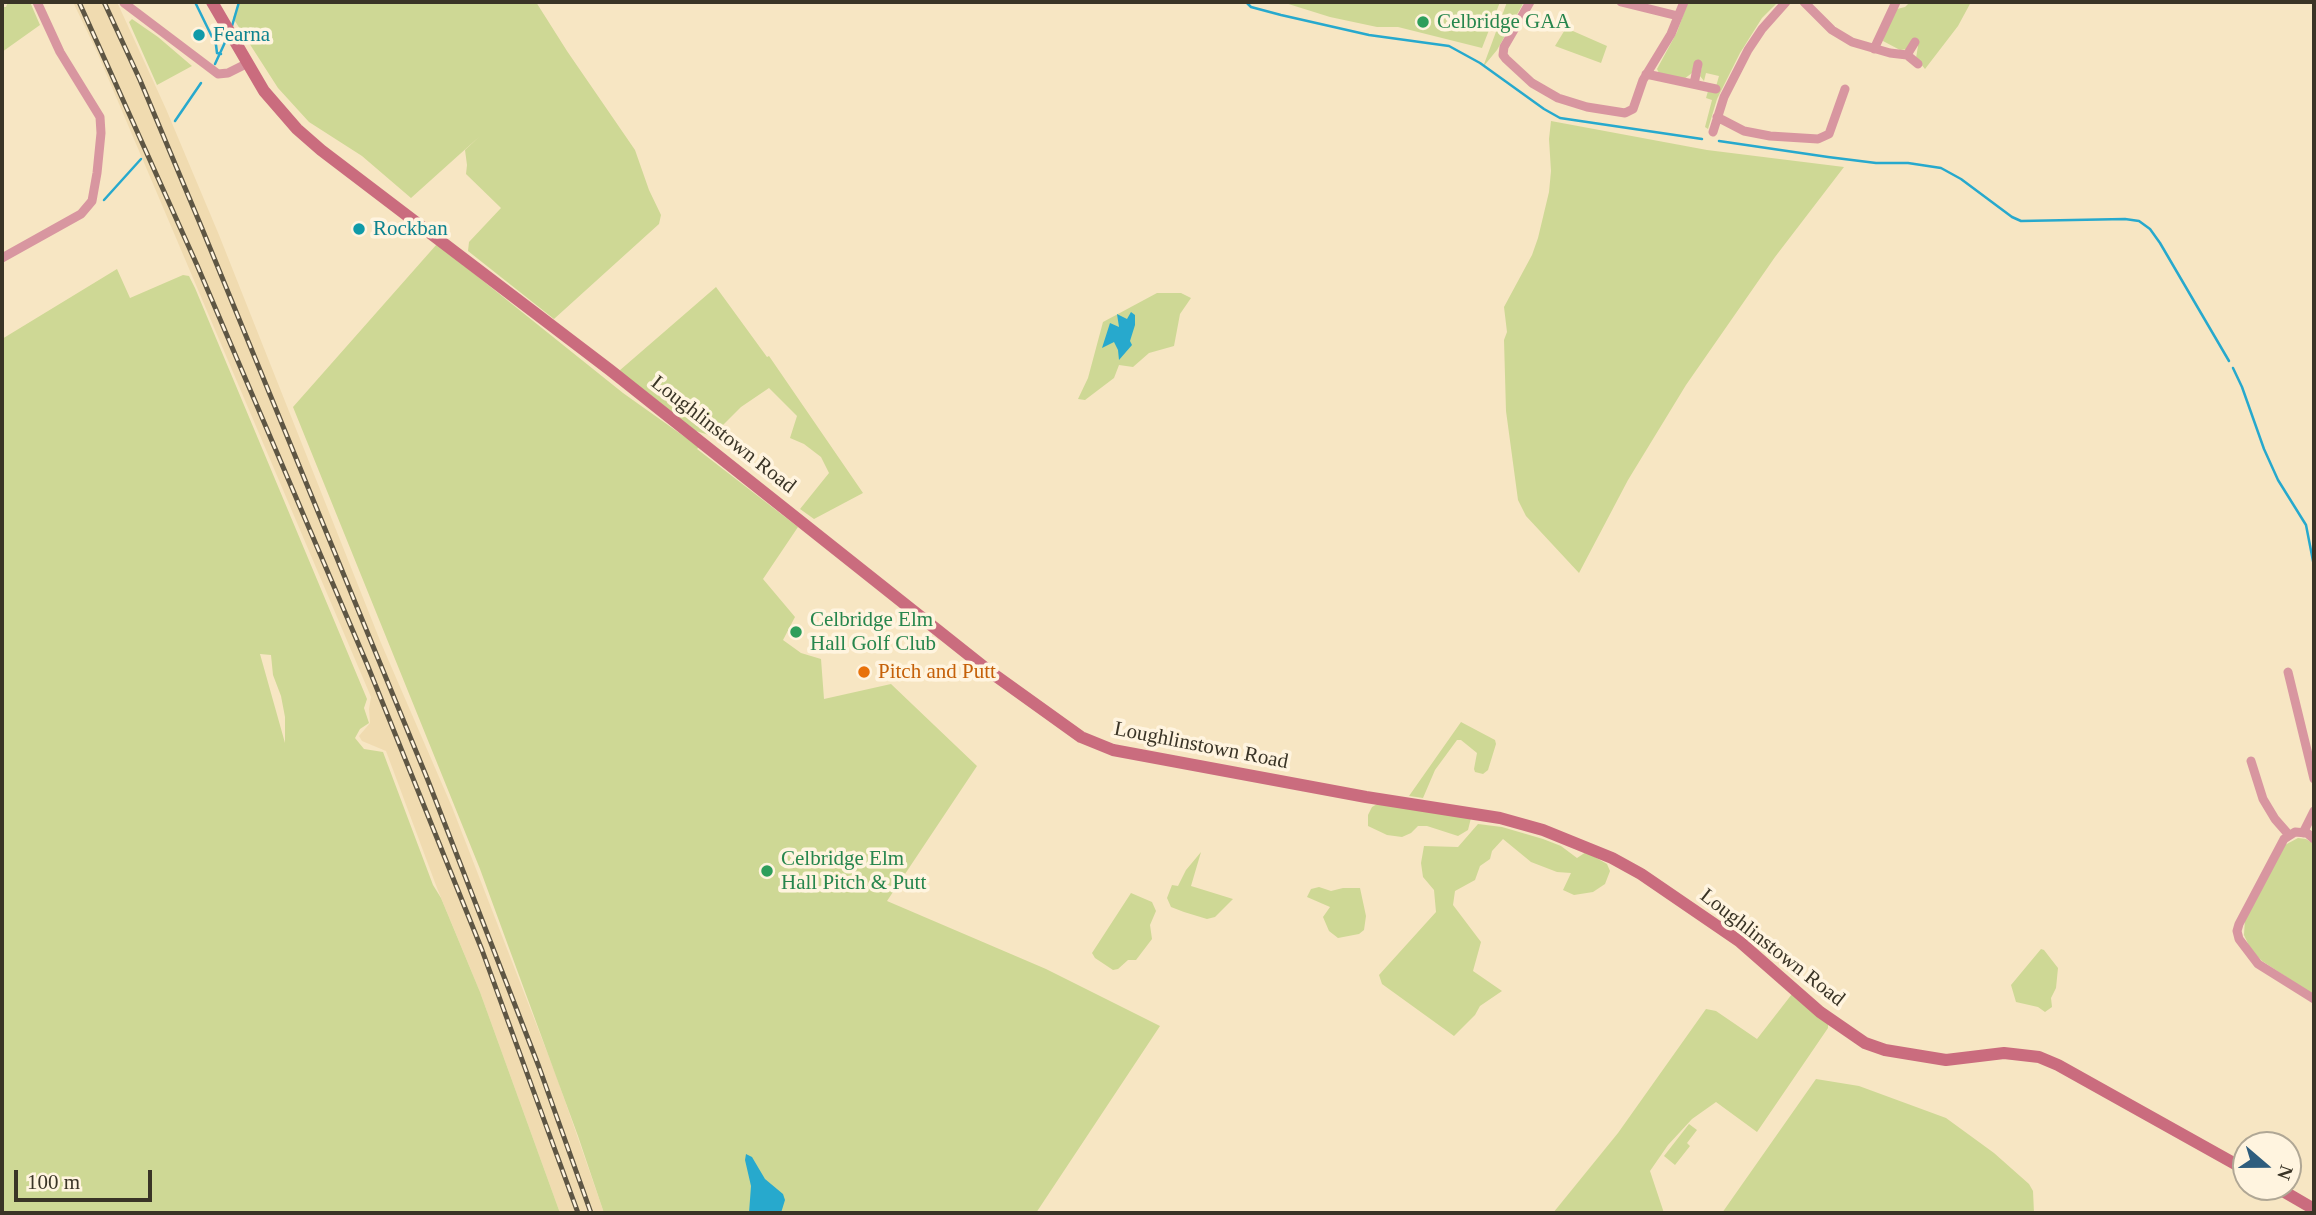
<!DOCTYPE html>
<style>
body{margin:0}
#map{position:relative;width:2316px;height:1215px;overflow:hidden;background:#f7e6c3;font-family:Georgia,serif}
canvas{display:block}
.frame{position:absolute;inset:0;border:4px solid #3a3426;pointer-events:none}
.north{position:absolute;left:2232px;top:1131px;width:70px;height:70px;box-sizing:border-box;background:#fff4df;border:2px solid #b0a795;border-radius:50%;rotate:110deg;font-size:19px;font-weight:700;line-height:28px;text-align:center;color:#3a3426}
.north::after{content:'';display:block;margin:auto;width:24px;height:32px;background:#2f5d7d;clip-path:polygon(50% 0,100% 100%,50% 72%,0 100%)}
.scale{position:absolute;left:14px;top:1170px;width:138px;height:32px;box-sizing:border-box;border:4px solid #3a3426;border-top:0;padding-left:9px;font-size:21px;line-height:24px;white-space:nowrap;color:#3a3426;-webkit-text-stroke:5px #fff4df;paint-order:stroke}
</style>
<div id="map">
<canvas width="2316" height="1215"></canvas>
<div class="frame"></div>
<div class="north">N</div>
<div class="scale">100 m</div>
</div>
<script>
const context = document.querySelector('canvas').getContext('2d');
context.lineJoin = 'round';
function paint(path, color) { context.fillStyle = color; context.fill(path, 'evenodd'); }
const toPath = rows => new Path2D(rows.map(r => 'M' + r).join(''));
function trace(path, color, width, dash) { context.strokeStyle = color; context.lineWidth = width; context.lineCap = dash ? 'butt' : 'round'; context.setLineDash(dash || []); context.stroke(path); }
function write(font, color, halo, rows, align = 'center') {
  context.font = font + ' Georgia,serif'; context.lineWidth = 7; context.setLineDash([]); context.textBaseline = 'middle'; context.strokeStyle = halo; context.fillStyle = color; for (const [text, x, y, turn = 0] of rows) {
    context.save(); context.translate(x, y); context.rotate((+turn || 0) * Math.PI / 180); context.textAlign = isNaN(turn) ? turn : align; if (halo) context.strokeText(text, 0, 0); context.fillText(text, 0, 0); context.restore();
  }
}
paint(toPath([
 [73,2,117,2,166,109,219,235,381,643,452,807,556,1075,604,1213,560,1213,480,992,437,888,386,751,362,741,359,736,370,723,369,709,371,697,97,52]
]), '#f0dbb0');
paint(toPath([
 [8,2,30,2,40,25,2,52,2,7,6,7],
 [239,2,536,2,567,51,635,150,649,190,661,215,659,224,554,319,468,251,469,242,501,208,466,174,467,165,465,150,480,136,411,198,362,156,309,122,278,88,233,18],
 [1282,2,1500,2,1482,48,1398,27,1377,27,1330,17],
 [1507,2,1524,2,1497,50,1483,67],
 [1688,2,1778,2,1762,18,1740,53,1717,99,1708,129,1705,127,1712,100,1706,98,1708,91,1715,90,1719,76,1706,73,1704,81,1700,76,1702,66,1694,64,1692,73,1684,79,1659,73,1657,69,1677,32],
 [1910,2,1971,2,1958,26,1925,69,1916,58,1918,46,1913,41,1909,49,1900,50,1883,41,1886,22,1893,10,1905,7],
 [132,19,158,37,192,66,157,85,129,22],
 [1566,28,1607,46,1601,63,1555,46],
 [1551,121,1707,150,1844,167,1775,257,1686,385,1628,480,1579,573,1526,516,1518,500,1506,411,1504,340,1507,332,1504,307,1532,255,1538,238,1549,192,1551,171,1549,139],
 [437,244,623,393,699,447,697,449,798,527,763,579,795,617,783,640,801,653,821,659,824,699,891,684,977,766,887,901,1046,969,1160,1026,1036,1213,604,1213,578,1136,480,869,293,407],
 [117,269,130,298,183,275,189,276,195,288,367,699,364,708,369,723,360,729,355,738,364,749,383,752,433,885,441,898,480,992,560,1213,2,1213,2,339],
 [260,654,271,655,273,675,281,696,285,717,285,743],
 [716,287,767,357,769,356,863,493,814,519,800,509,829,473,821,457,804,444,790,438,797,416,769,388,741,407,712,436,693,430,619,371],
 [1157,293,1181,293,1191,298,1180,314,1174,346,1149,353,1133,367,1119,365,1114,378,1085,400,1078,399,1088,378,1103,322],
 [1461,722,1495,740,1496,744,1488,770,1483,774,1475,772,1474,769,1477,753,1461,740,1457,740,1435,770,1423,798,1409,796],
 [1379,803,1471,818,1468,830,1458,836,1427,826,1418,826,1411,833,1402,837,1387,835,1368,826,1368,815,1372,807],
 [1478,824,1502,827,1543,839,1561,846,1577,858,1586,852,1607,864,1610,871,1605,884,1593,892,1574,895,1563,890,1571,873,1557,872,1531,862,1503,839,1492,851,1490,859,1480,866,1475,880,1455,891,1453,905,1481,942,1473,971,1502,991,1480,1006,1475,1015,1454,1036,1382,984,1379,975,1436,912,1434,890,1423,877,1421,863,1424,846,1458,847],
 [2298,838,2306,839,2314,844,2314,995,2262,961,2251,950,2244,935,2245,919,2285,845],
 [1201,852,1191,886,1233,899,1215,917,1207,919,1184,912,1171,907,1167,898,1172,885,1178,886,1186,870],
 [1319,887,1331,891,1343,888,1360,888,1366,916,1364,930,1359,934,1338,938,1329,931,1323,917,1330,907,1307,897,1311,889],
 [1131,893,1152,902,1156,911,1150,925,1152,939,1136,960,1128,960,1118,969,1113,970,1095,958,1092,953],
 [2041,949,2044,950,2058,968,2056,988,2051,998,2052,1007,2045,1012,2038,1007,2016,1002,2011,985],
 [1792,994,1828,1024,1828,1028,1757,1132,1716,1102,1692,1119,1668,1145,1650,1171,1664,1213,1553,1213,1618,1133,1706,1009,1716,1011,1757,1039],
 [1816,1079,1859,1086,1946,1118,1994,1153,2029,1184,2033,1191,2034,1213,1722,1213],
 [1689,1124,1697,1130,1687,1143,1690,1146,1675,1165,1664,1156]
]), '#ced895');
paint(toPath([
 [1131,312,1135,315,1135,325,1130,341,1132,345,1119,360,1118,350,1114,342,1102,348,1110,323,1119,327,1117,314,1127,319],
 [746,1154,752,1157,765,1179,783,1194,785,1200,781,1213,749,1213,751,1186,745,1160]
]), '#27a9cd');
trace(toPath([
 [195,2,216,45,217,53,221,54],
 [1246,2,1251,7,1281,15,1369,35,1449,46,1480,63,1544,109,1560,118,1702,139],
 [232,26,239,2],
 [215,64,227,38],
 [175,121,201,83],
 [1719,141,1828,157,1876,163,1908,163,1941,168,1961,179,2012,217,2021,221,2125,219,2139,221,2150,229,2160,243,2229,361],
 [104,200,141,159],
 [2233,368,2242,387,2264,449,2278,480,2306,525,2314,566]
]), '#27a9cd', 2.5);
trace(toPath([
 [1530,2,1504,47,1503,55,1506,59,1532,83,1558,98,1587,107,1625,113,1633,109,1643,80,1671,34,1684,2],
 [1621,2,1678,16],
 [1804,2,1832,30,1852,42,1890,53,1907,55,1918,64],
 [124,3,218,74,228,73,246,64],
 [1874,49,1896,2],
 [1907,55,1915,42],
 [1646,74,1716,89],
 [1694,84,1698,64],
 [1717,117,1744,131,1770,136,1818,139,1829,134,1845,89],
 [1713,132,1724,97,1748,50,1762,29,1786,2],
 [2,258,81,214,92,201,97,173,101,133,100,117,60,52,37,2],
 [2288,672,2314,779],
 [2251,761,2263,799,2275,819,2289,835],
 [2303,833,2314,811],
 [2314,839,2307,833,2295,832,2284,839,2239,924,2237,931,2239,939,2258,964,2314,999]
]), '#d896a0', 9);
trace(toPath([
 [212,2,264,91,297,129,321,150,610,370,989,671,1081,737,1113,750,1366,797,1500,818,1543,830,1612,858,1641,874,1739,941,1820,1012,1865,1043,1885,1050,1946,1060,2004,1053,2039,1057,2058,1065,2246,1170],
 [2276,1187,2314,1209]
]), '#ca6c7e', 12);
const rail = toPath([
 [79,2,197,265,367,664,482,950,578,1213],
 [104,2,140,80,201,226,427,778,539,1067,591,1213]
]);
trace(rail, '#5e5644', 5);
trace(rail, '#fff4df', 2.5, [8]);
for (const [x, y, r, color] of [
 [1423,22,7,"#2e9e5b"],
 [199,35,7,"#0f9aa8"],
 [359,229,7,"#0f9aa8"],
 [796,632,7,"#2e9e5b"],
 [864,672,7,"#e8710a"],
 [767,871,7,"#2e9e5b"]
]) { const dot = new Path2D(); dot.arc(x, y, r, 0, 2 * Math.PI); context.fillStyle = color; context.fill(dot); trace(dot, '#fff4df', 2.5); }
write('21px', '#27864d', '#fff4df', [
 ["Celbridge GAA",1437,22],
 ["Celbridge Elm",810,620],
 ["Hall Golf Club",810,644],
 ["Celbridge Elm",781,859],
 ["Hall Pitch & Putt",781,883]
], 'left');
write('21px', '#0d838f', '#fff4df', [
 ["Fearna",213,35],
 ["Rockban",373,229]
], 'left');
write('21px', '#3a3426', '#fff4df', [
 ["Loughlinstown Road",723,435,38],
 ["Loughlinstown Road",1201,746,11],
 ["Loughlinstown Road",1772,948,38]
]);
write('21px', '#c56008', '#fff4df', [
 ["Pitch and Putt",878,672]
], 'left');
</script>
